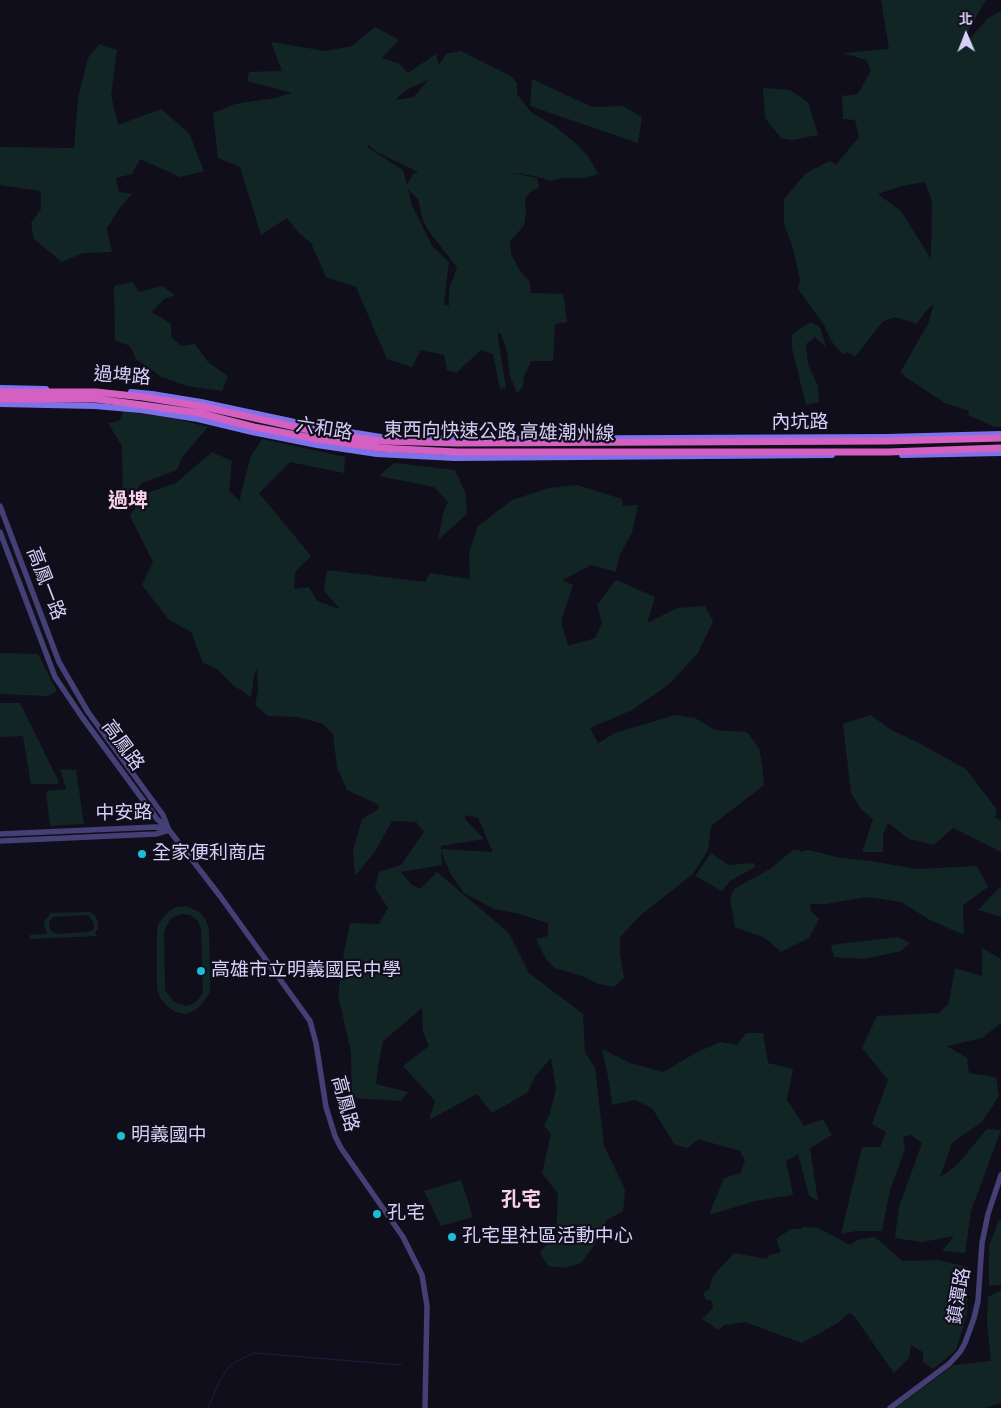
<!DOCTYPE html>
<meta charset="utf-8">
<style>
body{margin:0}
#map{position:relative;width:1001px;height:1408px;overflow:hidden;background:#110e1c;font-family:"Sofia Sans Condensed","Noto Sans TC",sans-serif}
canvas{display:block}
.north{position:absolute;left:941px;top:10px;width:50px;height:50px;-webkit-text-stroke:4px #110e1c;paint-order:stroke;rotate:359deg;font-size:14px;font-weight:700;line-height:20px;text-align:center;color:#d6d0f9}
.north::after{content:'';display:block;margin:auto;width:18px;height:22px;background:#d6d0f9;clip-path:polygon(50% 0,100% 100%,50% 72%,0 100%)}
</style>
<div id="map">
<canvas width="1001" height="1408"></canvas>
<div class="north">北</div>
</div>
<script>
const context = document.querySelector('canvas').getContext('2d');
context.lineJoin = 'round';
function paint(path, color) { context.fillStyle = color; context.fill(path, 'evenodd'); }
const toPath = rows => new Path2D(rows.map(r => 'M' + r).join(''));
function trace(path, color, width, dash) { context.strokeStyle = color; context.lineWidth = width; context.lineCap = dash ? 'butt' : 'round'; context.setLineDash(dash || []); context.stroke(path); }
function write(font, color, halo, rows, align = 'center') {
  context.font = font + ' "Sofia Sans Condensed","Noto Sans TC",sans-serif'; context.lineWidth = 4.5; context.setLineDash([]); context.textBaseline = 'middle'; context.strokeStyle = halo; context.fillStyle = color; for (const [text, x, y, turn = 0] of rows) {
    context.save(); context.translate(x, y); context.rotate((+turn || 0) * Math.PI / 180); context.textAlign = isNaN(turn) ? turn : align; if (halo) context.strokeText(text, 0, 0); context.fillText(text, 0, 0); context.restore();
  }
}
paint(toPath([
 [881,0,986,0,961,43,967,42,988,18,1001,11,1001,427,995,427,968,415,969,411,945,403,904,376,905,375,900,373,928,324,934,304,925,312,917,324,895,317,882,322,855,357,847,352,843,355,832,342,824,325,798,289,800,280,792,245,784,224,784,199,806,173,830,161,836,165,859,137,855,120,843,119,842,96,858,94,871,70,866,60,843,53,889,49],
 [925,182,932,201,931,259,901,211,878,194,902,186],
 [375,27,399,40,382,58,400,64,408,73,436,54,439,65,446,54,461,51,511,76,517,83,517,94,531,112,554,126,572,140,588,156,598,174,585,178,561,178,552,181,530,175,507,172,537,178,539,187,529,193,525,199,526,213,524,226,510,241,511,254,520,271,530,282,531,293,563,294,567,322,555,324,553,361,531,361,524,377,523,387,517,393,510,376,507,352,501,334,498,332,498,338,506,388,500,389,493,354,481,350,456,373,447,370,444,355,421,350,412,367,387,359,356,287,326,277,311,243,299,233,287,218,261,235,240,167,218,158,213,113,235,104,275,98,292,93,247,81,249,72,282,71,271,42,325,51,352,46],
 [428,80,414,97,395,100,406,90],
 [369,145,375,151,418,172,413,174,407,185,403,170,367,147],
 [408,189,418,199,423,220,430,233,457,267,449,290,449,306,444,304,449,262,432,246,411,203],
 [99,44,117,50,111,95,118,125,161,109,189,133,204,171,180,177,140,159,132,174,116,178,119,192,132,194,119,209,107,228,112,252,83,253,62,262,34,239,31,223,41,209,41,191,0,185,0,147,74,148,78,98,88,58],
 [532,79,592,107,623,106,642,117,638,143,530,106],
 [763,88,790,90,808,102,818,135,792,140,781,138,765,118],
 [132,282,139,292,162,286,175,295,164,299,152,312,171,324,171,337,181,346,195,344,208,362,228,376,222,391,187,386,162,377,136,359,130,346,115,340,114,286],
 [810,322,820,327,826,347,815,337,806,344,808,364,818,386,819,402,806,405,792,348,792,335],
 [124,411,176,419,208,427,182,457,177,470,142,483,123,507,122,446,108,423,119,421],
 [262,439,345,457,344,473,290,462,259,493,311,556,295,572,294,589,309,587,317,601,340,609,324,591,327,570,425,582,430,573,470,579,469,553,478,526,512,500,549,488,577,485,622,499,623,506,638,505,632,532,619,557,616,572,591,565,562,580,573,585,561,621,568,646,595,638,602,623,597,605,616,580,655,597,647,623,677,608,705,606,713,621,698,653,668,685,632,710,590,728,598,743,615,733,675,715,695,718,715,730,747,732,759,748,762,764,764,785,711,826,708,850,693,874,642,914,620,937,620,954,624,978,614,987,599,984,582,976,555,968,546,959,536,939,548,936,548,923,520,914,494,909,464,893,450,873,441,851,442,865,401,872,412,885,420,889,437,872,509,933,529,973,583,1014,585,1052,595,1068,604,1145,625,1190,623,1211,607,1220,595,1244,581,1263,564,1268,548,1266,540,1253,556,1232,558,1194,542,1173,551,1134,544,1126,550,1113,556,1089,551,1058,536,1075,527,1093,492,1113,477,1094,429,1120,435,1101,403,1066,429,1046,423,1032,422,1008,383,1041,378,1067,376,1084,408,1092,401,1101,352,1098,351,1052,338,995,344,953,350,923,379,924,388,908,375,888,379,872,401,865,424,832,416,822,392,821,376,850,355,876,353,851,362,819,380,808,377,804,347,790,337,767,333,734,323,724,298,717,268,716,255,705,258,691,257,669,254,675,251,697,233,685,217,669,203,663,191,632,169,620,142,585,153,562,130,516,144,494,176,483,212,452,232,461,229,491,240,501,241,493,251,456],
 [465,815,478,818,493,852,441,849,441,846,484,839,465,819],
 [394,463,455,470,465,492,467,514,438,540,443,514,448,502,434,487,379,476],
 [0,653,38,654,57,691,48,696,0,694],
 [0,703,20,703,58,780,58,784,31,784,23,736,0,737],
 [871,715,891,730,915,741,966,769,997,810,995,817,1001,821,1001,852,953,828,934,845,909,839,888,823,883,835,883,852,862,852,873,819,861,809,851,793,843,724],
 [60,769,76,770,84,824,51,826,50,824,46,793,48,791,66,789],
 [793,850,799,850,800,852,808,850,841,858,871,861,916,869,977,866,988,887,963,905,964,935,930,920,901,902,867,897,826,904,810,904,811,911,819,919,809,938,781,952,765,938,735,927,730,899,734,889,770,869],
 [711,853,729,865,754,863,755,867,730,881,722,891,695,876],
 [1001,886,1001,917,978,910],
 [185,906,200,912,206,920,209,929,210,992,201,1005,194,1011,185,1014,176,1012,168,1007,161,999,157,989,157,930,158,924,168,912,176,907],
 [181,914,190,915,198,921,201,929,203,992,199,999,193,1004,186,1006,173,1001,165,990,164,931,170,919],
 [91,912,95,916,98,922,98,928,95,933,97,936,30,939,30,935,47,934,44,925,44,921,51,913],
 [88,915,94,923,94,929,88,932,56,934,51,931,49,926,49,922,53,917],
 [898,937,910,943,901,951,864,959,834,957,831,945],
 [982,948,1001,959,1001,1023,982,1038,947,1046,967,1058,969,1073,996,1077,999,1096,982,1122,952,1143,940,1177,957,1165,987,1129,1001,1130,971,1211,965,1253,942,1251,954,1236,922,1242,895,1238,899,1207,922,1143,911,1135,903,1137,905,1149,890,1190,882,1231,856,1231,841,1234,862,1147,880,1147,886,1132,872,1124,888,1080,862,1048,877,1016,939,1013,949,1003,955,968,982,976],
 [746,1033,763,1033,768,1063,793,1069,787,1100,804,1126,823,1119,832,1135,810,1148,818,1201,809,1196,798,1154,786,1161,793,1195,755,1201,709,1215,724,1178,741,1173,745,1160,740,1151,698,1139,688,1148,675,1145,652,1108,635,1100,612,1105,609,1081,602,1049,630,1063,663,1072,697,1052,721,1042,737,1045],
 [461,1180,473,1217,441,1226,424,1191],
 [999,1220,1001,1221,1001,1285,989,1286,989,1246],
 [803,1227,818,1228,850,1245,857,1240,874,1237,879,1240,902,1261,939,1260,968,1267,967,1315,956,1350,933,1369,923,1362,923,1352,911,1345,909,1358,894,1373,854,1316,849,1313,839,1322,802,1343,745,1322,724,1325,719,1330,702,1319,713,1308,712,1301,706,1300,703,1293,709,1289,713,1276,734,1253,767,1259,770,1255,781,1252,776,1239,791,1229,800,1229],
 [1001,1290,1001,1403,985,1408,895,1408,954,1365,991,1361,987,1321,988,1297]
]), '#122525');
trace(toPath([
 [208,1408,219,1382,229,1367,237,1361,254,1353,402,1365]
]), '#152440', 1);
trace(toPath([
 [0,506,59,662,88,712,163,815,168,828],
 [0,532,55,677,82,717,157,819,169,830,220,896,310,1021,316,1043,326,1107,335,1136,341,1148,403,1237,422,1275,427,1306,425,1408],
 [0,834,156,827,167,829],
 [0,841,156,834,169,830],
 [890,1408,949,1364,960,1352,965,1343,974,1318,978,1301,982,1243,988,1214,1001,1175]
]), '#443f75', 5.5);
trace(toPath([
 [0,388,46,389],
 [131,392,152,394,201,402,318,427,381,437,457,439,887,437,1001,434],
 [0,404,95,406,141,410,198,419,252,432,317,445,377,454,455,458,832,455],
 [902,455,1001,453]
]), '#7c73ec', 6);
trace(toPath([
 [0,392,96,392,143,397,200,406,318,432,380,441,457,443,887,441,1001,438],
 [0,399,96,399,142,405,199,413,254,427,317,439,379,448,457,452,888,452,1001,448]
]), '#d460c1', 7);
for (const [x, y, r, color] of [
 [142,854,5,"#1dbcd8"],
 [201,971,5,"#1dbcd8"],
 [121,1136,5,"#1dbcd8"],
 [377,1214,5,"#1dbcd8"],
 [452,1237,5,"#1dbcd8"]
]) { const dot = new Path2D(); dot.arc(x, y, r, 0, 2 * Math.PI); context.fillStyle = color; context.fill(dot); trace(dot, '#110e1c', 2); }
write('19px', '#d6d0f9', '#110e1c', [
 ["過埤路",122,377,4],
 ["內坑路",800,423],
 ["六和路",324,430,9],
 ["東西向快速公路 高雄潮州線",499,433,1],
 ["高鳳一路",45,584,69],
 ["高鳳路",122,746,54],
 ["中安路",124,814,-1],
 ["高鳳路",344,1104,75],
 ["鎮潭路",960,1296,-80]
]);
write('19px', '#d6d0f9', '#110e1c', [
 ["全家便利商店",152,854],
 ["高雄市立明義國民中學",211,971],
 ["明義國中",131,1136],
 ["孔宅",387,1214],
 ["孔宅里社區活動中心",462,1237]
], 'left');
write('bold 20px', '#f9d2e9', '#110e1c', [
 ["過埤",128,502],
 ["孔宅",521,1201]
]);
</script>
